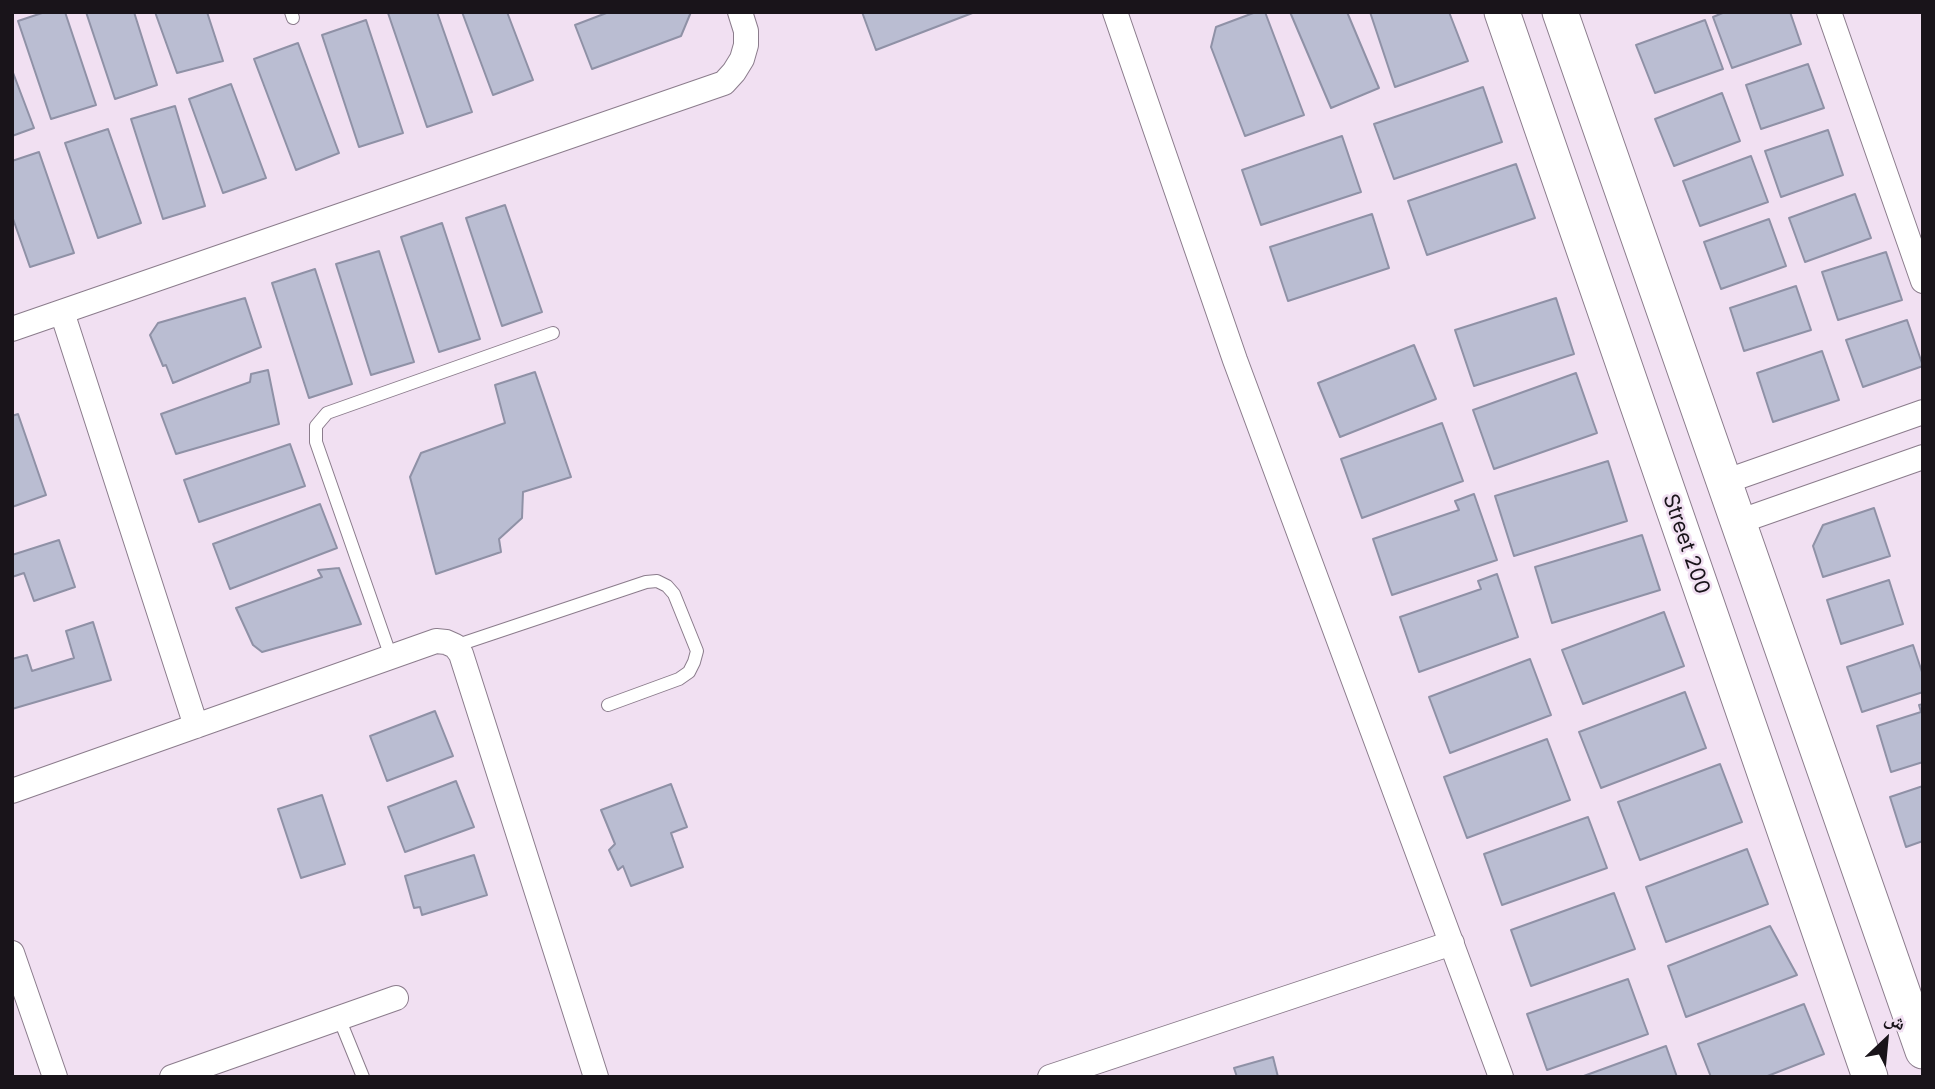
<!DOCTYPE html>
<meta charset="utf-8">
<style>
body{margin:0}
#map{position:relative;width:1935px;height:1089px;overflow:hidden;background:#f1e0f2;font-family:Inter,"Noto Naskh Arabic",sans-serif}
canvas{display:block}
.frame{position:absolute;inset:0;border:14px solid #19141a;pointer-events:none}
.north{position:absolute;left:1851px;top:1005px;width:70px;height:70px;-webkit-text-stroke:5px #f1e0f2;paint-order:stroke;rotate:26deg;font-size:19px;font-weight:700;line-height:28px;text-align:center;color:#19141a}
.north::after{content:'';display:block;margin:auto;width:24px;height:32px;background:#19141a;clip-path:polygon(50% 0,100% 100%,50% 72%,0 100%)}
</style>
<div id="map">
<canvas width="1935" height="1089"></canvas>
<div class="frame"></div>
<div class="north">ش</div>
</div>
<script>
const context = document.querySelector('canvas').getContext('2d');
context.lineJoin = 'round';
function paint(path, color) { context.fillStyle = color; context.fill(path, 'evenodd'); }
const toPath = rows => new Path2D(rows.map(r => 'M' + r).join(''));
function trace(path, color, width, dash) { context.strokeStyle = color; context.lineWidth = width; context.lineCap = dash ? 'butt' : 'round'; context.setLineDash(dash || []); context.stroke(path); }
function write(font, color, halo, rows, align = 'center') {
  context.font = font + ' Inter,sans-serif'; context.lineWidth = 5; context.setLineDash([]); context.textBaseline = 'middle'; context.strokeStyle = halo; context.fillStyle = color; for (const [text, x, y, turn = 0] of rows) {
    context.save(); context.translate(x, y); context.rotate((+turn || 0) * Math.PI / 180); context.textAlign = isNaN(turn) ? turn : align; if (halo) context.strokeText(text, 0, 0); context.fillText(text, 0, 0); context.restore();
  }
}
const building = toPath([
 [45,12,65,12,96,105,51,119,18,21,45,12],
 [86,12,134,12,157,85,115,99,86,12],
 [155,12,207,12,223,61,177,73,155,12],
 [437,12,472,112,427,127,388,13,437,12],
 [462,12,507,12,533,80,493,95,462,12],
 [609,12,691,12,681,36,592,69,575,25,609,12],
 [862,12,975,12,876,50,862,12],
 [1256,12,1265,12,1304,115,1245,136,1211,47,1216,27,1256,12],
 [1290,12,1347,12,1379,88,1331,108,1290,12],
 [1370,12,1449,12,1468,61,1395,87,1370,12],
 [1725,12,1790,12,1801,44,1732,68,1713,17,1725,12],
 [366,20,403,133,359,147,322,35,366,20],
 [1705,20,1723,69,1655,93,1636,45,1705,20],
 [298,43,339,153,296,170,254,59,298,43],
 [1808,64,1824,108,1761,129,1746,85,1808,64],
 [12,70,34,128,12,136,12,70],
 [231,84,266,178,223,193,189,99,231,84],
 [1483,87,1502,142,1394,179,1374,124,1483,87],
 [1722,93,1740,141,1674,166,1655,119,1722,93],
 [175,106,205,206,163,219,131,119,175,106],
 [108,129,141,223,98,238,65,143,108,129],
 [1828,130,1843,175,1781,197,1765,151,1828,130],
 [1342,136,1361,192,1261,225,1242,170,1342,136],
 [39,152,74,253,30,267,12,216,12,161,39,152],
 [1751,156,1768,202,1700,226,1683,181,1751,156],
 [1516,164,1535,218,1427,255,1408,201,1516,164],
 [1855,194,1871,238,1805,262,1789,218,1855,194],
 [505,205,542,312,502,326,466,218,505,205],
 [1372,214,1389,268,1288,301,1270,247,1372,214],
 [1769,219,1786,266,1721,289,1704,242,1769,219],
 [442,223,480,339,439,352,401,237,442,223],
 [379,251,414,362,371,375,336,264,379,251],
 [1886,252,1902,300,1838,320,1822,272,1886,252],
 [315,269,352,384,309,398,272,283,315,269],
 [1796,286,1811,330,1744,351,1730,308,1796,286],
 [245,298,261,347,173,383,166,365,163,366,150,335,158,323,245,298],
 [1556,298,1574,354,1474,386,1455,330,1556,298],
 [1907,320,1923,366,1863,387,1846,340,1907,320],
 [1414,345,1436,399,1340,437,1318,383,1414,345],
 [1822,351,1839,400,1773,422,1757,373,1822,351],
 [268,370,279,424,176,454,161,414,250,382,251,374,268,370],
 [535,372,571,477,523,492,522,518,499,539,501,552,436,574,410,477,421,453,505,423,495,385,535,372],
 [1576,373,1597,433,1494,469,1473,410,1576,373],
 [18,414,46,495,12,507,12,416,18,414],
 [1442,423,1463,481,1362,518,1341,459,1442,423],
 [290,444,305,486,199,522,184,480,290,444],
 [1608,461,1627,521,1514,556,1495,496,1608,461],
 [1474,494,1497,560,1392,595,1373,539,1459,510,1455,501,1474,494],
 [320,504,337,548,230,589,213,544,320,504],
 [1874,508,1890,556,1823,577,1813,546,1823,525,1874,508],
 [1642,535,1660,590,1552,623,1535,567,1642,535],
 [59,540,75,587,34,601,24,573,12,577,12,555,59,540],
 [339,568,361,624,262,652,253,645,236,608,322,577,318,570,339,568],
 [1497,574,1518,637,1419,672,1400,617,1481,589,1478,581,1497,574],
 [1889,580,1903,624,1841,644,1827,600,1889,580],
 [1664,612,1684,666,1583,704,1562,650,1664,612],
 [93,622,111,680,12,709,12,659,27,655,32,671,74,658,66,631,93,622],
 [1913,645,1923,675,1923,692,1862,712,1847,667,1913,645],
 [1530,659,1551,715,1450,753,1429,697,1530,659],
 [1685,692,1706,748,1601,788,1579,732,1685,692],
 [1923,704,1923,762,1891,772,1877,726,1921,712,1919,705,1923,704],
 [435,711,453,756,387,781,370,736,435,711],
 [1547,739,1570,800,1467,838,1444,777,1547,739],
 [1720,764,1742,822,1640,860,1618,802,1720,764],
 [456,781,474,827,405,852,388,807,456,781],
 [671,784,687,827,671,833,683,867,631,886,623,866,618,870,609,850,615,844,601,810,671,784],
 [1923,786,1923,841,1906,847,1890,797,1923,786],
 [322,795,345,864,301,878,278,809,322,795],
 [1588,817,1607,868,1502,905,1484,854,1588,817],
 [1747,849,1768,904,1666,942,1646,887,1747,849],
 [474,855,487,895,422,915,420,907,414,908,405,876,474,855],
 [1614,893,1635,949,1531,986,1511,930,1614,893],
 [1770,926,1797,975,1686,1017,1668,966,1770,926],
 [1628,979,1648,1034,1547,1070,1527,1014,1628,979],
 [1804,1004,1824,1054,1765,1077,1711,1077,1698,1044,1804,1004],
 [1666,1046,1677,1077,1581,1077,1666,1046],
 [1273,1057,1278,1077,1237,1077,1234,1068,1273,1057]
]);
paint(building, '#babdd2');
trace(building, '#8f91a6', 2);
const lane = toPath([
 [291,12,293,18],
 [455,646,646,582,657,581,667,586,674,594,697,651,694,662,689,672,679,679,608,705],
 [391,657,316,442,316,426,327,413,553,333],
 [339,1018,363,1077]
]);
const street = toPath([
 [1115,12,1235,360,1501,1077],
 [1829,12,1923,281],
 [62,312,196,726],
 [12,329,724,83,734,72,742,59,746,45,746,31,740,12],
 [1724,482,1923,412],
 [1738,522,1923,457],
 [12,791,436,641,446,642,455,646,461,654,596,1077],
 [12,953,55,1077],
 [172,1077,396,998],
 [1050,1077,1452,943]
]);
const secondary = toPath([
 [1502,12,1870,1077],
 [1560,12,1923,1051]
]);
trace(lane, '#8b7c8c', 14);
trace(street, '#8b7c8c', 26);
trace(secondary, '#8b7c8c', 37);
trace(lane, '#fff', 12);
trace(street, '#fff', 24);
trace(secondary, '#fff', 35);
write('21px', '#19141a', '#f1e0f2', [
 ["Street 200",1686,544,71]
]);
</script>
